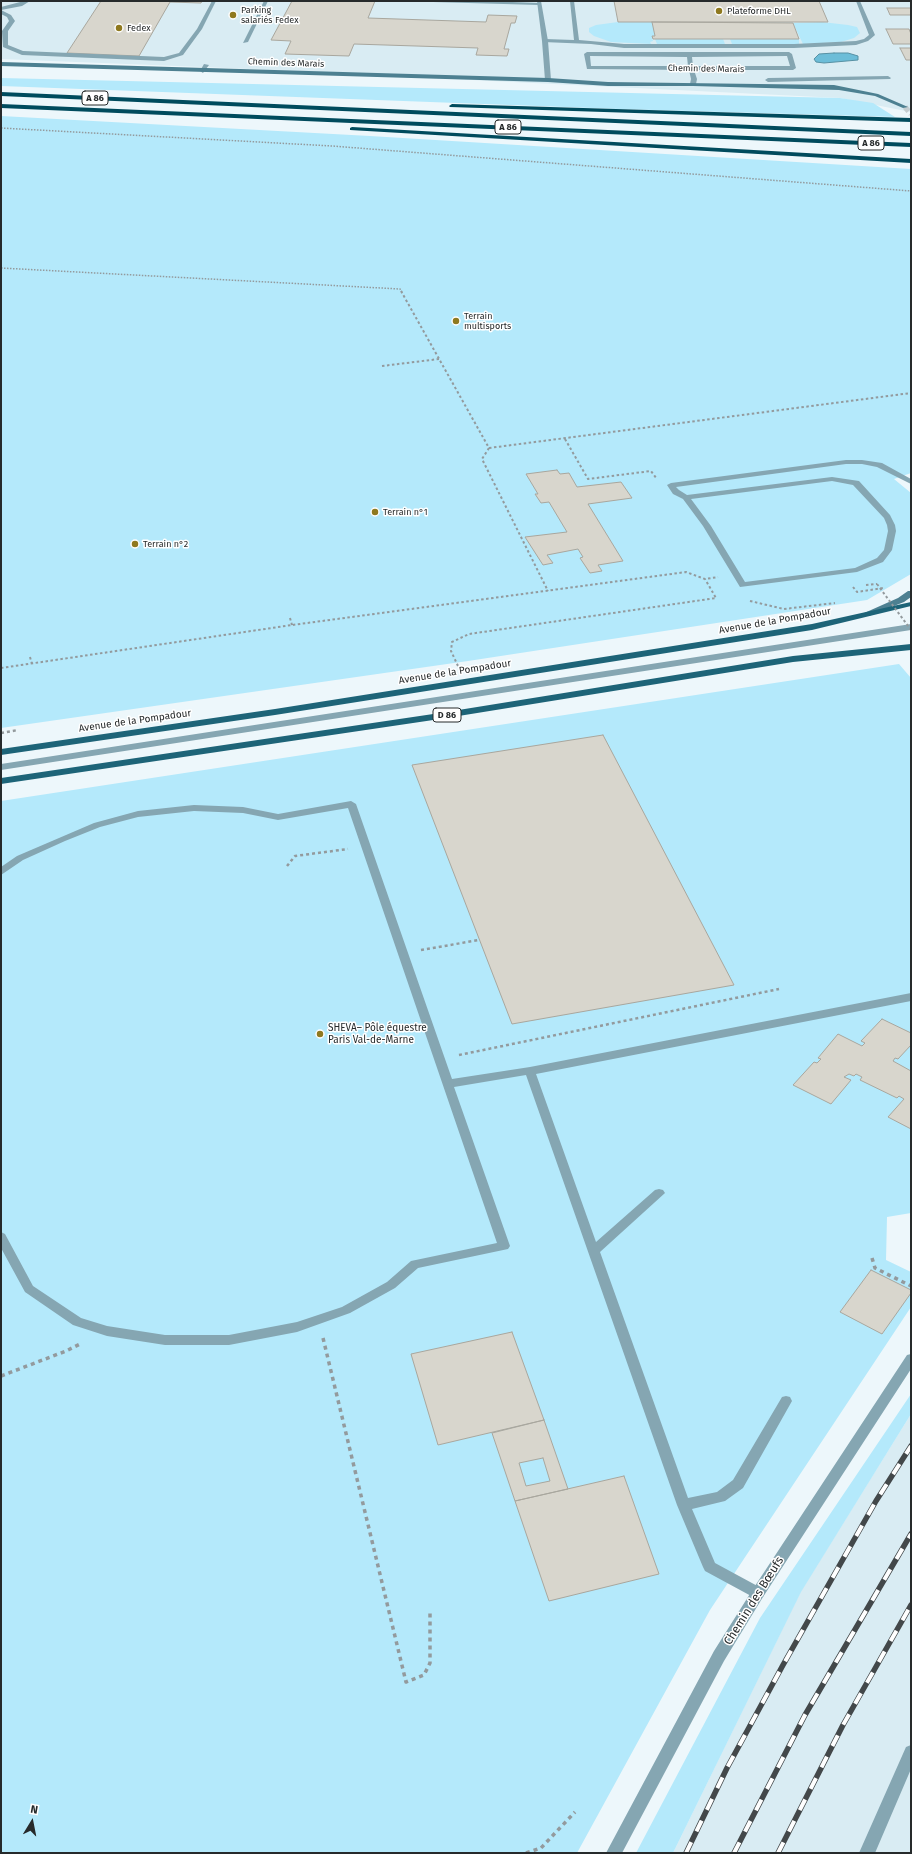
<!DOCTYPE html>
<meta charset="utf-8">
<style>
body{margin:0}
#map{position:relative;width:912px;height:1854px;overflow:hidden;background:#edf7fb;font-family:"Fira Sans",sans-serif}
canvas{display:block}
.frame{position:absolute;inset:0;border:2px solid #262a2b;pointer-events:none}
.north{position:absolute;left:12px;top:1802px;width:40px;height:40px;-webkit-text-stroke:3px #fff;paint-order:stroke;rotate:10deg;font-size:11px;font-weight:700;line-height:16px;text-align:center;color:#262a2b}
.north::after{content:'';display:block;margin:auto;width:14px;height:18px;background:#262a2b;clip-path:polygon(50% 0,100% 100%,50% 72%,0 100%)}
</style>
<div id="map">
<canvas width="912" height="1854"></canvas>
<div class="frame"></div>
<div class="north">N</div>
</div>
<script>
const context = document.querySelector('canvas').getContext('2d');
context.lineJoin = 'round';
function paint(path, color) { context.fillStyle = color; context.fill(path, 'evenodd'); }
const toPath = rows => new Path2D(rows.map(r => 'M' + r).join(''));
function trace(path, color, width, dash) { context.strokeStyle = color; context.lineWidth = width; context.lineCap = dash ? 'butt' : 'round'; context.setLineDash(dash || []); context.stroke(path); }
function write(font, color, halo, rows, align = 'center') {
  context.font = font + ' "Fira Sans",sans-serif'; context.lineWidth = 3; context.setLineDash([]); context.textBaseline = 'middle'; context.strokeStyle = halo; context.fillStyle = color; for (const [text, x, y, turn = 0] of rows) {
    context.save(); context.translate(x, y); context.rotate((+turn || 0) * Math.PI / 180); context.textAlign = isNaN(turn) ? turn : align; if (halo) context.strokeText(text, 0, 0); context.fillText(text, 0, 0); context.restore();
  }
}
paint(toPath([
 [1,1,911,1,911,112,840,98,227,68,1,59],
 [911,1414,911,1853,673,1853,801,1591]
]), '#d9ecf3');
paint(toPath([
 [618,22,652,22,655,36,652,37,653,41,650,42,651,44,611,42,594,36,589,32,589,28,596,25],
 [822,22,848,25,857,27,860,33,854,38,841,42,803,44,793,23],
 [655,39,723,39,725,44,657,44],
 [730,39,799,39,799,44,732,44],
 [1,78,840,98,873,103,895,117,618,109,1,86],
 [1,116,370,136,911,169,911,473,894,479,911,493,911,574,867,600,468,661,1,728],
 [899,664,911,678,911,1213,887,1217,886,1260,911,1272,911,1307,710,1610,577,1853,1,1853,1,801],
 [911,1394,911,1414,801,1592,673,1853,636,1853,760,1618]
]), '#b4e9fb');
const water = toPath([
 [834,53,848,53,858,56,858,60,824,63,816,62,814,59,819,54,834,53]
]);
paint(water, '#6cbdd8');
trace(water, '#5791a4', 1);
const building = toPath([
 [101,1,202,1,201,3,170,2,139,56,67,53,101,1],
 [292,1,375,1,368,18,486,22,488,15,517,16,515,23,511,23,504,49,509,49,507,56,476,55,478,48,354,44,349,56,285,54,291,41,271,40,292,1],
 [614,1,819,1,828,22,618,22,614,1],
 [887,8,911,8,911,15,890,15,887,8],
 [652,22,793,23,799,39,653,39,652,36,655,36,652,22],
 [886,29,909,29,911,34,911,44,893,44,886,29],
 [900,48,911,48,911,60,906,60,900,48],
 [557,470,560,474,569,473,577,487,621,482,632,498,588,504,623,561,598,565,602,571,590,573,580,558,583,557,578,549,547,555,553,563,543,565,525,537,567,532,549,502,541,503,535,494,538,494,526,474,557,470],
 [603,735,734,985,512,1024,412,765,603,735],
 [882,1019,911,1033,911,1045,898,1059,895,1058,893,1061,911,1071,911,1129,888,1117,904,1099,899,1096,897,1098,860,1080,862,1077,856,1074,854,1076,849,1074,844,1077,851,1080,831,1104,793,1085,814,1062,817,1063,821,1059,818,1058,838,1034,862,1046,865,1043,861,1041,882,1019],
 [871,1270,911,1290,911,1293,882,1334,840,1312,871,1270],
 [512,1332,544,1420,438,1445,411,1354,512,1332],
 [544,1420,568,1489,515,1501,492,1433,544,1420],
 [543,1458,550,1481,526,1486,519,1463,543,1458],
 [624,1476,659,1574,549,1601,515,1501,624,1476]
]);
paint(building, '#d8d6cd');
trace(building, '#a9a79e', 1);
trace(toPath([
 [905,107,911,114]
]), '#c5ced1', 5.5, [5.5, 3]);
trace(toPath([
 [1,128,332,146,911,191],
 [1,268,400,289,402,292]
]), '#939a9d', 1.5, [1.5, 1.5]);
trace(toPath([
 [401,291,489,448,482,459,548,591],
 [382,366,439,359],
 [565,439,588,479,651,471,657,479],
 [489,448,911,393],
 [866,585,877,584],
 [853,587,857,592,883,588],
 [750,601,784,609,835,603],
 [290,618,292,625],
 [30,657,32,664],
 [458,666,451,651,452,642,469,634,716,598,705,579],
 [1,668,292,625,686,572,705,579,718,577]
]), '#939a9d', 2, [2.5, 2.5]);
trace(toPath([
 [1,733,18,730],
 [287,866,295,856,348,849],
 [421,950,479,940],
 [459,1055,779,989]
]), '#939a9d', 2.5, [3, 3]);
trace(toPath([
 [872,1258,875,1268,911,1286],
 [323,1338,406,1682,424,1675,430,1663,430,1613],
 [1,1376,66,1351,82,1343],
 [526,1853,541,1848,575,1812]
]), '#939a9d', 3.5, [4, 4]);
paint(toPath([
 [24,1,30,1,22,6,1,10,11,15,15,21,8,31,8,45,23,51,164,57,179,53,197,29,212,1,216,1,202,29,183,55,164,61,22,55,3,47,2,31,9,21,7,17,1,14,1,7,24,1],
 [264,1,268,1,248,42,243,43,264,1],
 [431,1,486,1,539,3,541,4,539,5,433,2,431,1],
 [570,1,574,1,579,40,624,44,794,44,856,41,864,39,869,35,856,1,860,1,875,35,868,41,856,45,794,48,624,48,591,44,543,42,543,40,545,39,574,40,570,1],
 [587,52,789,52,792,54,796,68,793,70,694,70,697,79,696,84,693,86,690,84,691,79,689,70,587,69,584,54,587,52],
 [590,56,687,57,688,66,591,66,590,56],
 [787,56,790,66,693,66,692,57,787,56],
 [204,64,209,65,203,73,200,71,204,64],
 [888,76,891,78,890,79,768,82,765,80,768,78,888,76],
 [846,460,862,460,882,463,911,479,911,484,877,467,862,464,846,464,676,487,679,490,687,495,832,477,859,481,890,515,895,525,896,531,892,550,883,562,857,572,740,587,703,526,683,499,673,494,667,485,671,483,846,460],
 [832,481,853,485,884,518,887,525,888,531,884,550,877,558,855,568,745,582,711,526,691,499,832,481],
 [911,624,911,630,1,770,1,764,911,624],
 [351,801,356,804,452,1079,530,1067,911,993,911,1001,536,1074,596,1242,655,1190,659,1189,663,1190,665,1193,600,1252,688,1498,717,1492,733,1480,782,1397,786,1396,790,1397,792,1401,743,1488,725,1501,692,1509,715,1563,763,1589,765,1593,763,1597,758,1599,753,1597,705,1571,703,1567,677,1505,526,1075,454,1087,510,1246,508,1249,418,1268,395,1288,350,1313,297,1332,229,1345,165,1345,107,1336,73,1325,25,1292,1,1248,1,1232,5,1234,33,1286,81,1318,107,1326,165,1335,229,1335,297,1322,342,1307,387,1282,411,1261,497,1243,348,808,278,820,243,813,194,811,138,817,100,827,65,841,23,860,1,875,1,867,17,856,94,823,138,811,194,805,243,807,278,814,351,801],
 [911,1745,911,1769,875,1853,859,1853,906,1747,911,1745]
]), '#85a6b2');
paint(toPath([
 [537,1,541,1,548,41,551,80,548,82,545,80,542,41,537,1],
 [911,1354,911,1369,763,1597,724,1661,622,1853,606,1853,714,1651,753,1589,907,1355,911,1354]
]), '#85a6b2');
paint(toPath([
 [1,62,548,78,608,82,834,85,878,94,908,107,903,108,875,96,839,90,693,86,608,86,548,82,1,66,1,62],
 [908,591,911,591,911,597,904,602,869,616,866,616,862,614,898,598,908,591]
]), '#4d8091');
paint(toPath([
 [911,602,911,606,812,630,275,715,1,755,1,749,275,709,812,624,911,602],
 [911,644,911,650,793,662,440,719,1,784,1,778,440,713,793,656,911,644]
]), '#1d6478');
paint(toPath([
 [1,92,911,132,911,136,1,96,1,92],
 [1,104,911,143,911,147,1,108,1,104],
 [452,104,911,118,911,122,450,107,449,106,452,104],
 [352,127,911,159,911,163,350,130,350,128,352,127]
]), '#004b5d');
const rail = toPath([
 [686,1853,727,1768,783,1665,876,1501,911,1446],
 [734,1853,805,1715,911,1534],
 [778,1853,843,1725,911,1605]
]);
trace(rail, '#43484a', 5.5);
trace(rail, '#fff', 4, [12]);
trace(toPath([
 [877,584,911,630]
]), '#939a9d', 2, [2.5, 2.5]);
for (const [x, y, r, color] of [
 [719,11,4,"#8f791f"],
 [233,15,4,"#8f791f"],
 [119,28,4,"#8f791f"],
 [456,321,4,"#8f791f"],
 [375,512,4,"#8f791f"],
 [135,544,4,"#8f791f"],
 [320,1034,4,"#8f791f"]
]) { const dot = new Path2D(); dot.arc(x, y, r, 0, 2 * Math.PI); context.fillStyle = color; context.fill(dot); trace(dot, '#fff', 1.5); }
write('9px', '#262a2b', '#fff', [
 ["Parking",241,10],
 ["salariés Fedex",241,20],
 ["Plateforme DHL",727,11],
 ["Fedex",127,28],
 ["Terrain",464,316],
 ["multisports",464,326],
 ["Terrain n°1",383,512],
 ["Terrain n°2",143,544]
], 'left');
write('9px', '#262a2b', '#fff', [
 ["Chemin des Marais",286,63,2],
 ["Chemin des Marais",706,69,1]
]);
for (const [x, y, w] of [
 [95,98,26],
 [508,127,26],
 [871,143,26],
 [447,715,28]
]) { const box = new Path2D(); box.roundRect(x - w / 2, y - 7, w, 14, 3); context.fillStyle = '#fff'; context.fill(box); trace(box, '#262a2b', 1); }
write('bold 9px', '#262a2b', null, [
 ["A 86",95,98],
 ["A 86",508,127],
 ["A 86",871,143],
 ["D 86",447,715]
]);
write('10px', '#262a2b', '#fff', [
 ["Avenue de la Pompadour",775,621,-10],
 ["Avenue de la Pompadour",455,672,-9],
 ["Avenue de la Pompadour",135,721,-8]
]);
write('10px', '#262a2b', '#fff', [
 ["SHEVA– Pôle équestre",328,1028],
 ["Paris Val-de-Marne",328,1040]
], 'left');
write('12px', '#262a2b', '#fff', [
 ["Chemin des Bœufs",754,1601,-58]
]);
</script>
